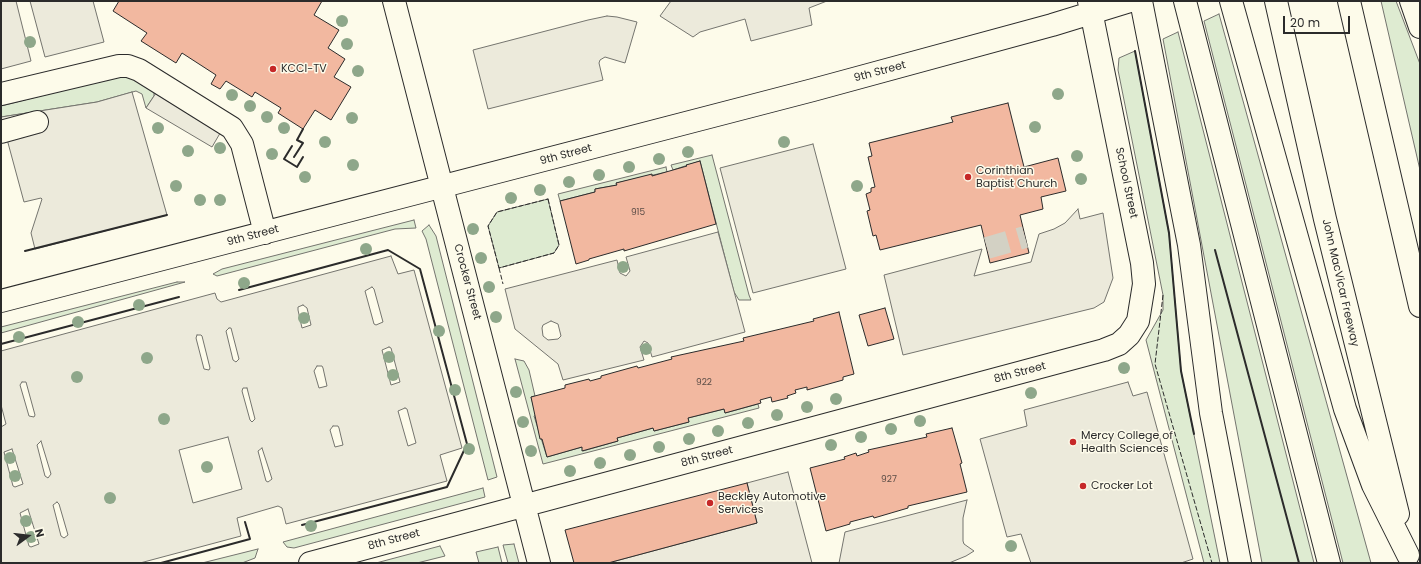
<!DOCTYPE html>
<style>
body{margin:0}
#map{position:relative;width:1421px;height:564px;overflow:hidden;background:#fdfbea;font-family:Poppins,sans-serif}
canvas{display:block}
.frame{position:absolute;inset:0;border:2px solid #2b2b2b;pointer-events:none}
.north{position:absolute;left:8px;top:516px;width:40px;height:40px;-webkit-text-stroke:3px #fdfbea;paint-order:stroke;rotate:75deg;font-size:11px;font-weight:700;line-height:16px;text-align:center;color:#2b2b2b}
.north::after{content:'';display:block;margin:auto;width:14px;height:18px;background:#2b2b2b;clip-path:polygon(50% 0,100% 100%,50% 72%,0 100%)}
.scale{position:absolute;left:1283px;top:16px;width:67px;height:18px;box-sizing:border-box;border:2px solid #2b2b2b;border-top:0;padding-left:5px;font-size:12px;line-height:14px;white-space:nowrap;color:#2b2b2b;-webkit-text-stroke:3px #fdfbea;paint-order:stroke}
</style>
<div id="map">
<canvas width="1421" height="564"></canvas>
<div class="frame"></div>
<div class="north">N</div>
<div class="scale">20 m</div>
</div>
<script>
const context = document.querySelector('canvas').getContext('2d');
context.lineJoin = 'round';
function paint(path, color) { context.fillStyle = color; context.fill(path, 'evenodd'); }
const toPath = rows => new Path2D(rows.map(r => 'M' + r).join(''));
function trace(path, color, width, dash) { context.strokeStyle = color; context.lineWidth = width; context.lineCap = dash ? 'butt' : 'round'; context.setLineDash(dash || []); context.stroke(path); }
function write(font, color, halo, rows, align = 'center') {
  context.font = font + ' Poppins,sans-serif'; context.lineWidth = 3; context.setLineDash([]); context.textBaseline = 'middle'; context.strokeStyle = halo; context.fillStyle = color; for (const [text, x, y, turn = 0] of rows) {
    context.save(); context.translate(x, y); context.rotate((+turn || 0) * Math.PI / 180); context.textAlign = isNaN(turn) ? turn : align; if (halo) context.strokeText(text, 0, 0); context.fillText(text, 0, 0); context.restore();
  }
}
const green = toPath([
 [1381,1,1396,1,1420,64,1420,170,1381,1],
 [1219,14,1287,260,1371,563,1343,563,1204,21,1219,14],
 [1178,32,1255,333,1314,563,1262,563,1163,39,1178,32],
 [1135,51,1169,233,1181,371,1220,563,1204,563,1146,340,1163,310,1163,295,1118,70,1119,58,1135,51],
 [119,76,128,76,154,91,154,96,146,108,142,94,136,91,97,102,1,117,1,106,119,76],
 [712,155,749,295,751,300,739,300,734,292,700,161,673,170,671,165,712,155],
 [666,167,667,172,616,183,617,185,595,189,595,192,560,201,558,194,666,167],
 [548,199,559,245,554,253,499,268,488,226,497,212,548,199],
 [414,220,416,228,395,229,217,276,213,274,222,269,414,220],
 [429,225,436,236,497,477,488,480,426,239,422,231,429,225],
 [177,282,185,282,1,333,1,327,177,282],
 [515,359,524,361,529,370,535,396,531,397,536,415,534,416,547,457,582,447,583,451,618,441,617,438,653,428,654,431,689,422,688,418,724,409,725,413,758,404,759,408,543,464,515,359],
 [483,488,485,497,294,548,287,547,283,542,483,488],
 [514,544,519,563,508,563,503,545,514,544],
 [440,546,445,556,417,563,376,563,440,546],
 [498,547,502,563,479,563,476,552,498,547],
 [258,549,255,558,242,563,202,563,258,549]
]);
paint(green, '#deebd1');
trace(green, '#74746e', 1);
const parking = toPath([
 [1,1,16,1,31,61,1,69,1,1],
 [30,1,93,1,104,42,45,57,30,1],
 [671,1,827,1,809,8,812,25,751,41,745,19,700,32,693,37,660,16,671,1],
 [607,16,617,17,637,22,625,63,605,57,600,60,599,63,603,80,488,109,473,50,588,20,607,16],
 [162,84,226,123,212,147,146,108,162,84],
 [132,92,167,215,35,249,31,233,42,199,41,198,24,202,1,117,97,102,132,92],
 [813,144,846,269,753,293,720,168,813,144],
 [1078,209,1080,219,1103,213,1113,278,1104,302,1094,308,903,355,884,275,982,249,974,276,1031,262,1039,234,1054,229,1065,223,1078,209],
 [718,232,745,332,652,357,648,343,644,341,640,347,644,360,563,380,558,364,515,329,505,289,617,260,620,273,626,276,630,271,626,257,718,232],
 [551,321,558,324,561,336,558,339,548,340,543,336,542,328,543,325,551,321],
 [391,256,398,274,414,270,462,448,440,455,447,481,286,524,282,508,278,506,237,518,241,536,140,563,1,563,1,427,6,424,1,405,1,351,215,293,217,299,221,302,391,256],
 [372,287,374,289,383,322,376,325,374,324,365,291,372,287],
 [303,305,307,308,311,325,302,328,298,310,298,307,303,305],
 [229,328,231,328,239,359,236,362,233,360,226,331,229,328],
 [197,335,201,335,202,336,210,368,209,370,204,369,196,338,197,335],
 [389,347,391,348,400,382,391,385,382,350,389,347],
 [317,366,322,366,323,368,327,386,319,388,314,371,317,366],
 [22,382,26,382,35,415,34,417,29,416,20,385,22,382],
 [247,388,255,419,252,422,250,420,242,391,243,388,247,388],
 [405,408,407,409,416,443,408,446,398,411,405,408],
 [333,426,338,426,339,428,343,445,335,447,330,430,333,426],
 [228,437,242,489,193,503,179,450,228,437],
 [41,441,51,474,48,478,45,476,37,445,41,441],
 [262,448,272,479,268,482,266,481,258,451,262,448],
 [12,449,23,484,15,487,13,486,4,452,12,449],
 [57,502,59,504,68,535,64,538,61,536,53,505,57,502],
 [28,509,39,544,31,547,29,546,20,513,28,509],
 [1128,382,1133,396,1147,392,1193,559,1181,563,1031,563,1021,534,1007,537,980,439,1027,426,1024,410,1128,382],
 [788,472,812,563,608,563,757,523,747,483,788,472],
 [967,500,963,518,963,541,964,544,974,551,966,556,949,563,839,563,845,532,967,500]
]);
paint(parking, '#eceadb');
trace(parking, '#74746e', 1);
const building = toPath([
 [119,1,322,1,314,15,339,30,328,48,345,59,334,77,351,87,331,120,315,110,303,129,278,113,281,108,255,92,252,97,226,81,220,89,211,84,216,75,182,53,176,63,141,41,147,33,113,11,119,1],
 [1008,103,1024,167,1058,158,1066,191,1041,197,1043,209,1020,215,1029,253,990,263,981,225,880,250,876,235,873,236,867,211,870,210,866,194,871,192,871,188,875,187,868,157,872,156,869,143,953,122,951,117,1008,103],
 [700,161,716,224,624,251,624,249,589,259,589,260,576,264,560,201,595,192,595,189,617,185,616,183,652,174,652,176,687,166,686,165,700,161],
 [885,308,894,339,868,346,859,315,885,308],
 [839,312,854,374,843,377,843,380,807,390,807,387,795,390,796,393,787,396,788,398,772,402,771,397,760,400,761,403,725,413,724,409,688,418,689,422,654,431,653,428,617,438,618,441,582,451,582,447,547,457,542,439,540,439,531,397,565,388,565,385,589,379,590,381,601,378,601,376,637,366,638,368,672,359,671,357,744,341,743,338,814,321,813,319,839,312],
 [952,428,962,463,960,464,967,492,908,506,908,508,874,518,873,516,850,522,850,524,826,531,810,468,845,459,844,457,856,453,857,456,869,452,868,450,927,437,926,434,952,428],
 [747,483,757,523,608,563,574,563,565,530,747,483]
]);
paint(building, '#f2b8a0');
trace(building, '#2b2b2b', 1);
trace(toPath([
 [987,248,1025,237]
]), '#d3d1c4', 22, [22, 11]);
const minor = toPath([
 [394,1,539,563],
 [1,94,119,66,128,66,139,70,232,128,242,144,265,233],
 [1,132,37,122],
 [1,301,813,90,1052,25,1130,1],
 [310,563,1104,350,1119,344,1129,335,1138,321,1144,284,1142,263,1089,1]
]);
const highway = toPath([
 [1141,1,1189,245,1211,413,1240,563],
 [1185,1,1329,563],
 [1231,1,1345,409,1373,485,1408,555],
 [1276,1,1325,219,1398,514],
 [1349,1,1420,306],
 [1411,1,1420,27]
]);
trace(minor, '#2b2b2b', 24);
trace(highway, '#2b2b2b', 24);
trace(minor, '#fdfbea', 22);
trace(highway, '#fdfbea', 22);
trace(toPath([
 [548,199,559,245,554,253,499,268,488,226,497,212,548,199],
 [499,268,503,284],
 [1163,295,1155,364,1212,563]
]), '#2b2b2b', 1, [5, 2]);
trace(toPath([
 [1135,51,1169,233,1181,371,1194,434],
 [292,146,284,159,297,167,303,157],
 [294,157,303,143,297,140,303,129],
 [1215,250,1299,563],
 [25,251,167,215],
 [239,290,388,250,420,269,467,444,447,487,302,525],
 [1,344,179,297],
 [161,563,250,539,245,522]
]), '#2b2b2b', 2);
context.fillStyle = '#8ea78a';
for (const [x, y] of [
 [342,21],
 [30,42],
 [347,44],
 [358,71],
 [1058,94],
 [232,95],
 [250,106],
 [267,117],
 [352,118],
 [1035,127],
 [158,128],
 [284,128],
 [325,142],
 [784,142],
 [220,148],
 [188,151],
 [688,152],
 [272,154],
 [1077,156],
 [659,159],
 [353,165],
 [629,167],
 [599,175],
 [305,177],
 [1081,179],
 [569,182],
 [176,186],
 [857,186],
 [540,190],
 [511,198],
 [200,200],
 [220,200],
 [473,229],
 [366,249],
 [481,258],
 [623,267],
 [244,283],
 [489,287],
 [139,305],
 [496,317],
 [304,318],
 [78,322],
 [439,331],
 [19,337],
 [646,349],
 [389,357],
 [147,358],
 [1124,368],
 [393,375],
 [77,377],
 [455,390],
 [516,392],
 [1031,393],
 [836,399],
 [807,407],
 [777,415],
 [164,419],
 [920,421],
 [523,422],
 [748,423],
 [891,429],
 [718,431],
 [861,437],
 [689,439],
 [831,445],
 [659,447],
 [469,449],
 [531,451],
 [630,455],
 [10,458],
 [600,463],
 [207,467],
 [570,471],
 [15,476],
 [110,498],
 [26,521],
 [311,526],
 [31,537],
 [1011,546]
]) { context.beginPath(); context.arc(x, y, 6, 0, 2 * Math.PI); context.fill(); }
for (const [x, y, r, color] of [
 [273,69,4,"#c62828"],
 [968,177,4,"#c62828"],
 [1073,442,4,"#c62828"],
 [1083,486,4,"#c62828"],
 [710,503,4,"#c62828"]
]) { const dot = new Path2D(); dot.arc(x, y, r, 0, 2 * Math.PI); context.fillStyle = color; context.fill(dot); trace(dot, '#fdfbea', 1.5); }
write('9px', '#5d4e48', null, [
 ["915",638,213],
 ["922",704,383],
 ["927",889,480]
]);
write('11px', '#2b2b2b', '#fdfbea', [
 ["KCCI-TV",281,69],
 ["Corinthian",976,171],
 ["Baptist Church",976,184],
 ["Mercy College of",1081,436],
 ["Health Sciences",1081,449],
 ["Crocker Lot",1091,486],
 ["Beckley Automotive",718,497],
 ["Services",718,510]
], 'left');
write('11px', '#2b2b2b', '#fdfbea', [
 ["9th Street",880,72,-15],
 ["9th Street",566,155,-15],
 ["School Street",1126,183,78],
 ["9th Street",253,236,-15],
 ["Crocker Street",467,282,75],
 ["John MacVicar Freeway",1340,283,77],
 ["8th Street",1020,373,-15],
 ["8th Street",707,457,-15],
 ["8th Street",394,540,-15]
]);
</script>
